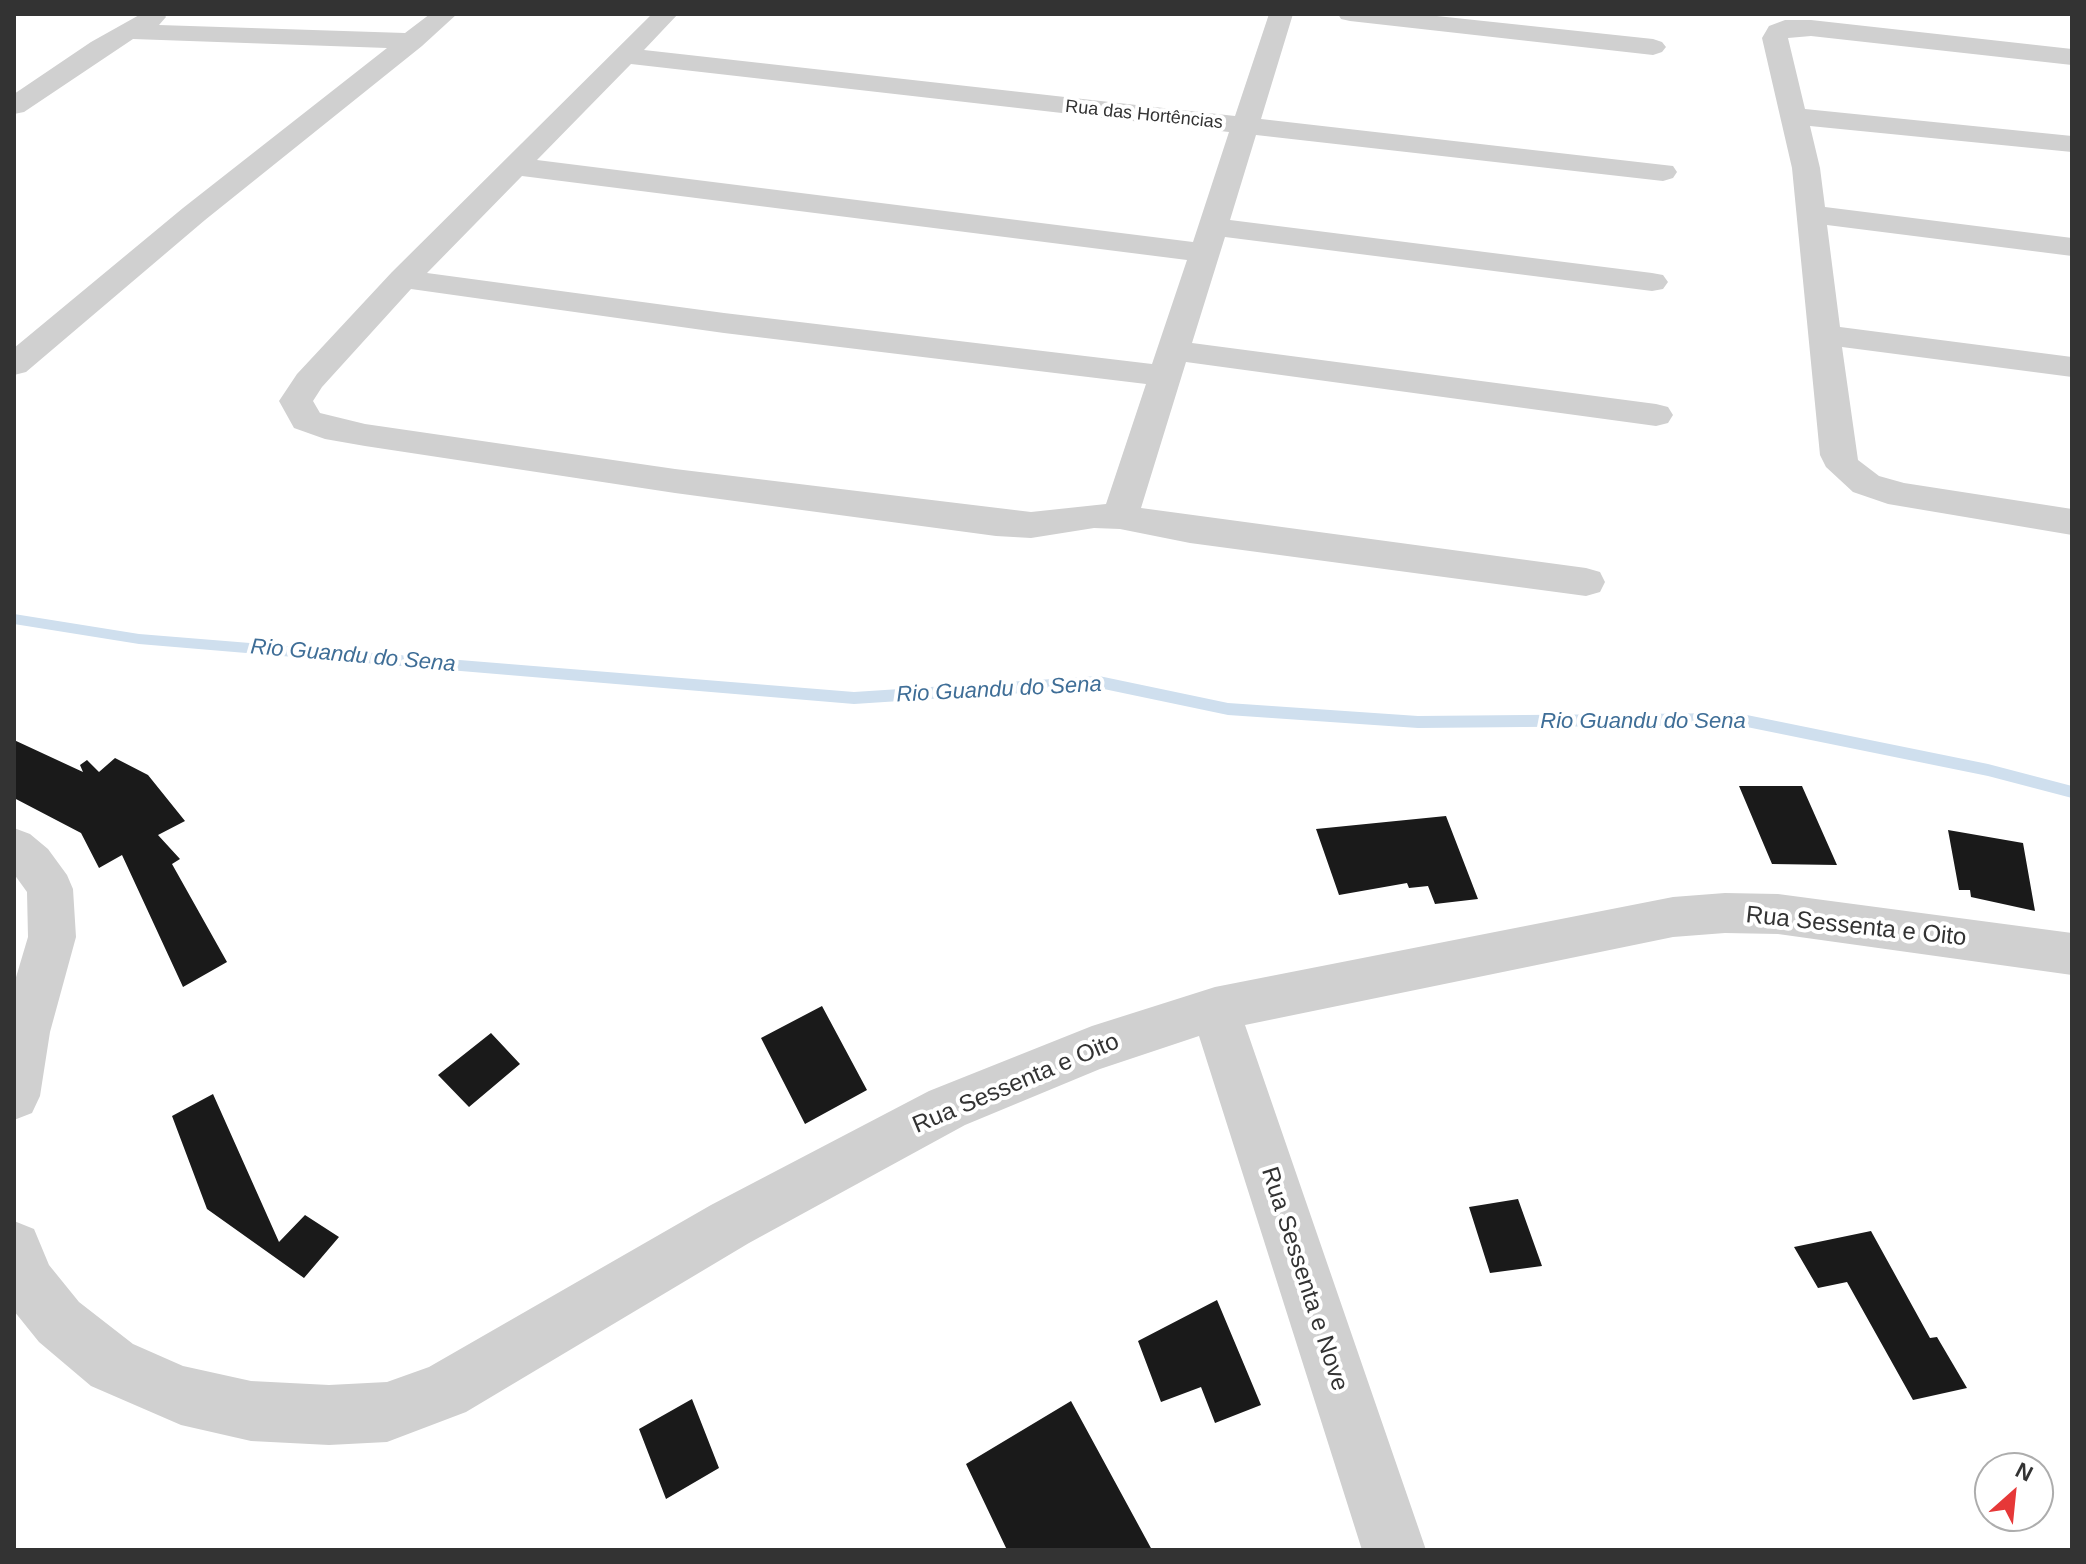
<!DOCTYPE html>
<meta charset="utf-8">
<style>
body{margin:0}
#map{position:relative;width:2086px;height:1564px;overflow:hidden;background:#fff;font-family:Arial,sans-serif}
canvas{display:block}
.frame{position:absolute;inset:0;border:16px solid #333;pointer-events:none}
.north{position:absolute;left:1974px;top:1452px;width:80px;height:80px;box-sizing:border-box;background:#fff;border:2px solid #adadad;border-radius:50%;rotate:27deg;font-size:22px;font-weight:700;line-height:32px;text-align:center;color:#333}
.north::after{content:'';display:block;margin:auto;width:28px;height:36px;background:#e63838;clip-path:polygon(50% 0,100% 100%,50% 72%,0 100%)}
</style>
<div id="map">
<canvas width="2086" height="1564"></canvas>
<div class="frame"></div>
<div class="north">N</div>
</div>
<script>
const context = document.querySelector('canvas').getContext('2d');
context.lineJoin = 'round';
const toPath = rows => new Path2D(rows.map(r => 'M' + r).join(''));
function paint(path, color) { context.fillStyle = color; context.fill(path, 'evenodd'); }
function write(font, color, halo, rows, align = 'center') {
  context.font = font + ' Arial,sans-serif'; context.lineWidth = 8; context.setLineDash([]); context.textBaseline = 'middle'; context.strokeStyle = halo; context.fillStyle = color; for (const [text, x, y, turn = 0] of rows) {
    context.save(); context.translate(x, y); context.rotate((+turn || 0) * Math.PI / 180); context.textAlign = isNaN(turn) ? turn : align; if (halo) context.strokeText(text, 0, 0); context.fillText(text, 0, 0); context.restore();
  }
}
paint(toPath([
 [14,614,139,634,854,692,1099,676,1228,703,1418,716,1737,713,1988,764,2072,786,2072,798,1988,776,1737,725,1418,728,1228,715,1099,688,854,704,139,644,14,624,14,614]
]), '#cfdfee');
paint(toPath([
 [14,740,83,772,80,765,87,760,99,772,115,758,148,775,185,821,158,835,180,859,172,864,227,962,183,987,122,855,99,868,81,833,14,798],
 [1739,786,1802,786,1837,865,1772,864],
 [1446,816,1478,899,1435,904,1428,886,1409,888,1407,883,1339,895,1316,829],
 [1948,830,2023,843,2035,911,1971,897,1970,890,1959,890],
 [822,1006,867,1090,805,1124,761,1038],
 [491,1033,520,1064,469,1107,438,1075],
 [213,1094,279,1242,305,1215,339,1237,304,1278,207,1209,172,1116],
 [1518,1199,1542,1266,1490,1273,1469,1207],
 [1871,1231,1930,1338,1937,1337,1967,1388,1913,1400,1847,1282,1818,1288,1794,1247],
 [1217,1300,1261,1405,1215,1423,1201,1387,1161,1402,1138,1341],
 [692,1399,719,1468,666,1499,639,1429],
 [1071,1401,1152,1550,1007,1550,966,1464]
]), '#1a1a1a');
paint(toPath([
 [141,14,164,14,166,17,159,25,405,33,430,14,457,14,422,46,205,220,26,372,14,375,14,348,183,208,387,48,133,39,24,112,14,114,14,94,91,42,141,14],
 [652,14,678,14,644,50,1235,116,1269,14,1293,14,1261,119,1673,166,1677,172,1673,178,1663,181,1256,135,1230,220,1652,273,1663,275,1668,282,1663,289,1652,291,1225,237,1192,343,1656,404,1668,407,1673,415,1668,423,1656,426,1186,362,1141,508,1586,568,1600,572,1605,582,1600,592,1586,596,1190,543,1120,529,1094,528,1031,538,996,536,675,493,365,446,325,439,294,428,279,401,297,374,392,272,652,14],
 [631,64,1229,132,1193,242,537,160,631,64],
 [522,176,1187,260,1152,364,724,313,427,273,522,176],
 [411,289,724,333,1146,384,1106,504,1031,512,675,469,365,424,320,413,313,401,322,387,411,289],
 [1338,14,1418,14,1653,39,1662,42,1666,47,1662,52,1653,55,1350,21,1341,19,1338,14],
 [1785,20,1811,20,2072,49,2072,65,1811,36,1788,38,1805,109,2072,136,2072,152,1810,126,1820,168,1825,207,2072,238,2072,256,1827,225,1840,327,2072,357,2072,377,1842,347,1858,460,1879,476,1904,483,2072,509,2072,535,1888,504,1853,492,1826,467,1820,455,1792,168,1762,38,1769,26,1785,20],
 [14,828,30,834,48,849,67,875,73,889,76,937,50,1032,40,1096,32,1113,14,1120,14,984,28,937,27,892,14,874,14,828],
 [1725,893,1778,894,2072,933,2072,975,1778,934,1725,933,1673,937,1245,1025,1426,1550,1362,1550,1199,1036,1100,1069,965,1125,749,1243,466,1412,387,1442,329,1445,251,1441,181,1425,91,1386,39,1342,14,1311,14,1221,34,1229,49,1265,79,1302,133,1344,183,1366,251,1381,329,1385,387,1382,429,1367,711,1205,929,1091,1092,1026,1215,987,1673,897,1725,893]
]), '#d0d0d0');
write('18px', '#333', '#fff', [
 ["Rua das Hortências",1144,115,6]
]);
write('italic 22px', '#3f6e97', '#fff', [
 ["Rio Guandu do Sena",353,656,5],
 ["Rio Guandu do Sena",999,690,-3],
 ["Rio Guandu do Sena",1643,722]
]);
write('24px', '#333', '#fff', [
 ["Rua Sessenta e Oito",1856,927,6],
 ["Rua Sessenta e Oito",1016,1084,-23],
 ["Rua Sessenta e Nove",1304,1279,72]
]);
</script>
